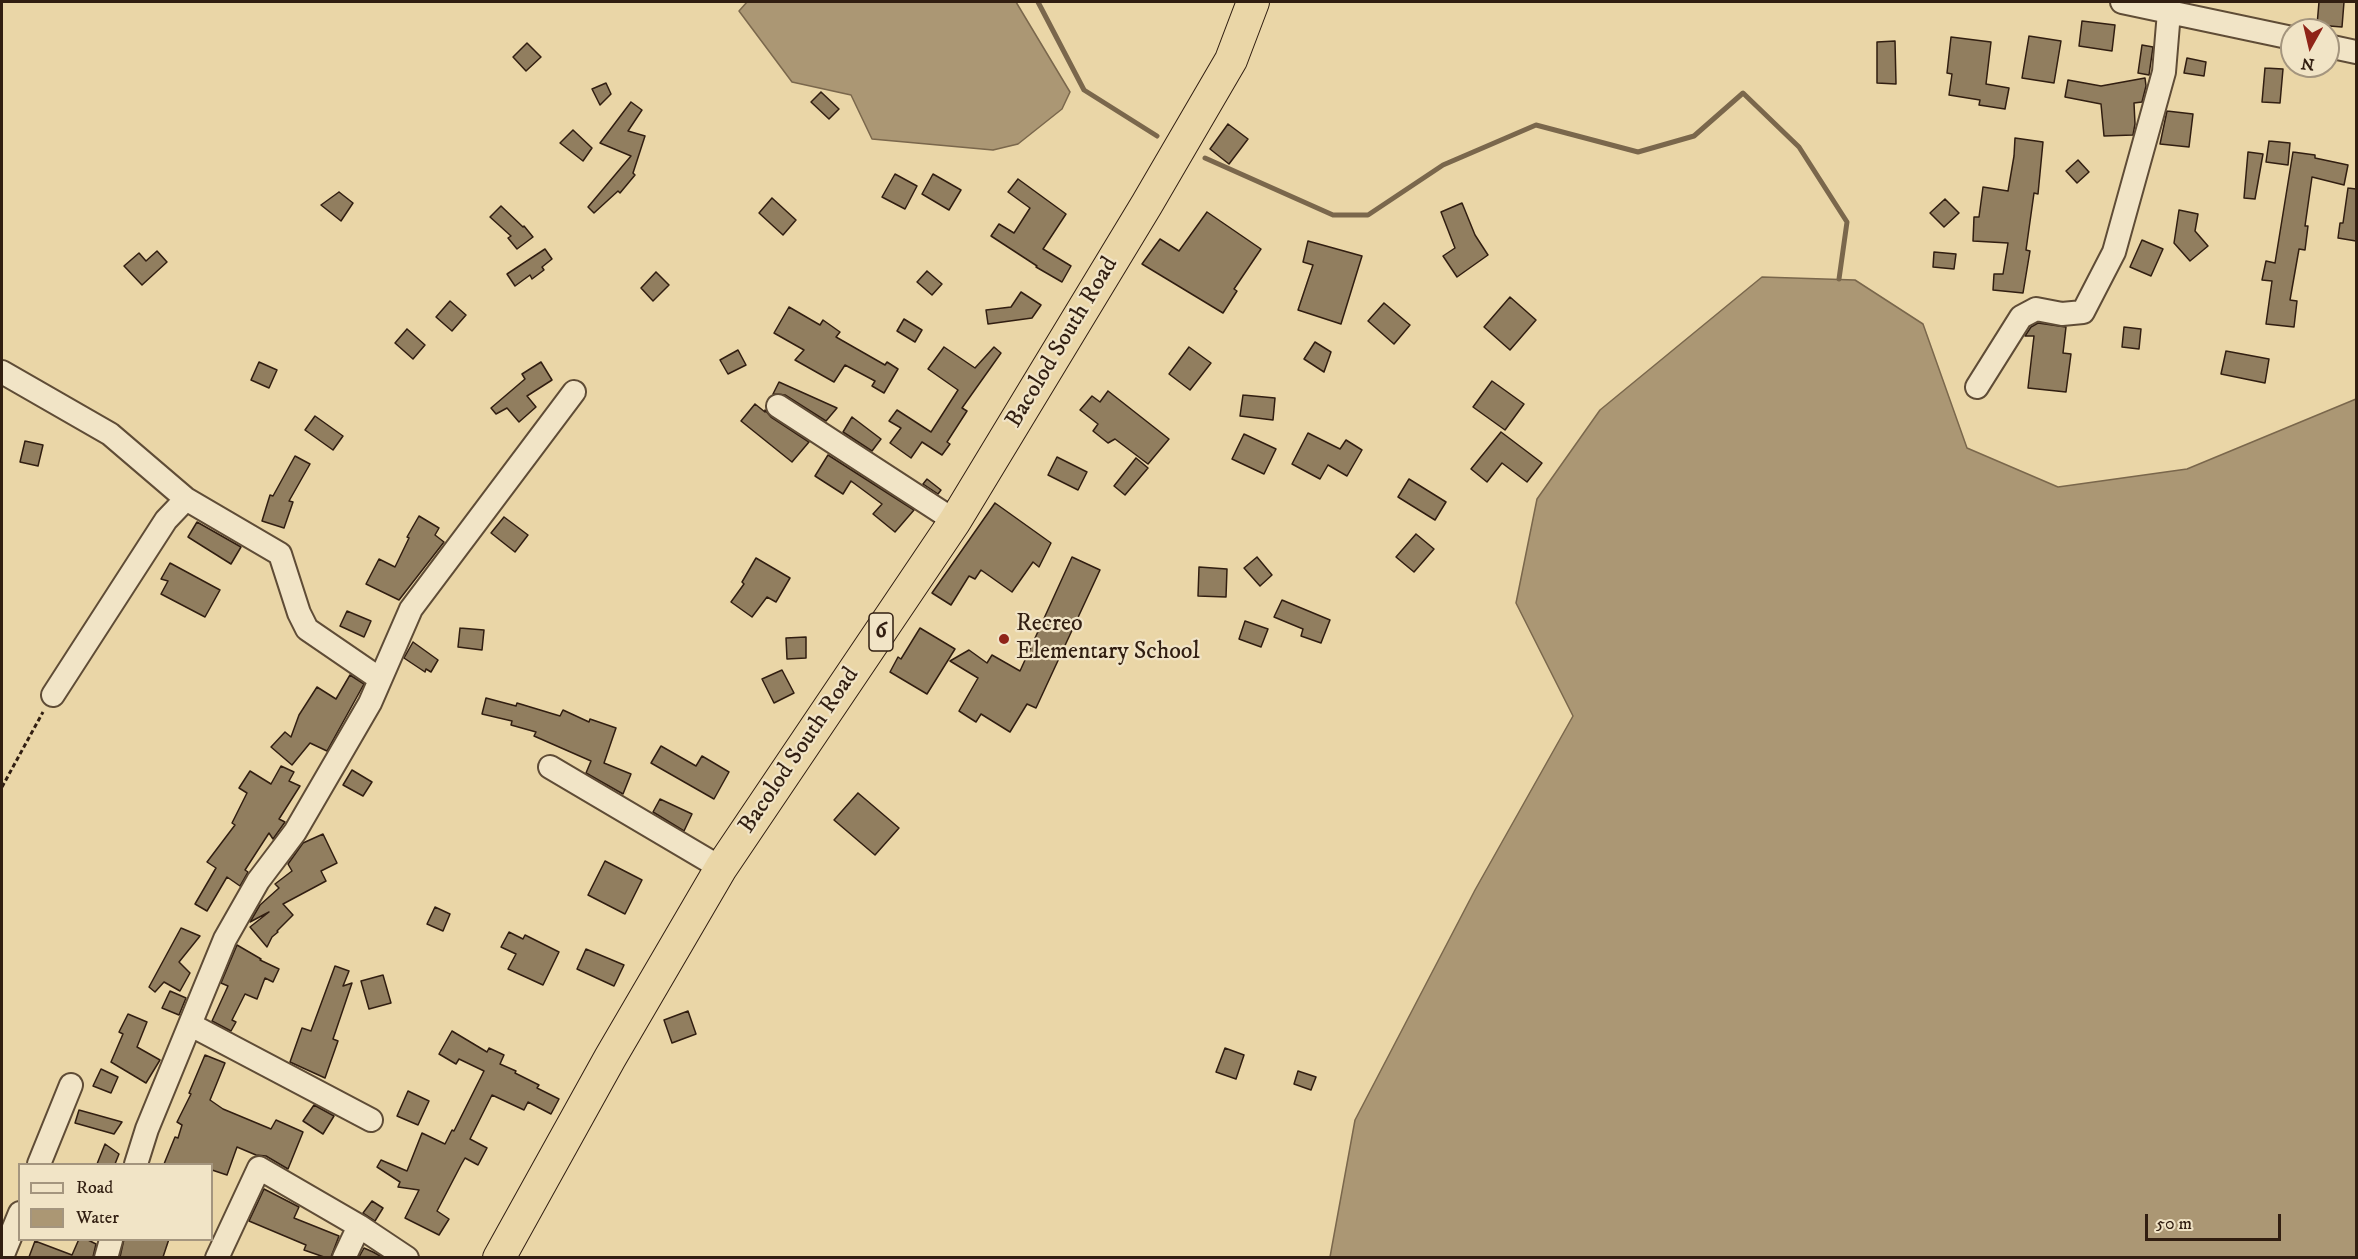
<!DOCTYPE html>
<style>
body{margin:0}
#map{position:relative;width:2358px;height:1259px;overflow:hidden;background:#ead6a7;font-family:"IM FELL DW Pica",serif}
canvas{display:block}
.frame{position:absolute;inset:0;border:3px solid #311e11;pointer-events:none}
.legend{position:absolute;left:18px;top:1163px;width:195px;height:78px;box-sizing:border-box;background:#f1e4c6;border:2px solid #a4957e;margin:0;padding:8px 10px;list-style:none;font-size:18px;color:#311e11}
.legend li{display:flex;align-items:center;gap:12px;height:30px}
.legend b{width:30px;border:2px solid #a4957e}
.north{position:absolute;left:2280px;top:18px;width:60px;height:60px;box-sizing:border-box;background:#f1e4c6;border:2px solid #a4957e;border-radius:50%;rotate:188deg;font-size:16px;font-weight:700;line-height:24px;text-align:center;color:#311e11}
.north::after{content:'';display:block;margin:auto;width:21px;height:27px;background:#8f2418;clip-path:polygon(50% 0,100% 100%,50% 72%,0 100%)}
.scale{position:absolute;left:2145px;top:1214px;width:136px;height:27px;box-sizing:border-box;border:3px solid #311e11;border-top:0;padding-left:8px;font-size:18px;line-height:21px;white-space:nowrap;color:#311e11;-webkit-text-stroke:4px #f1e4c6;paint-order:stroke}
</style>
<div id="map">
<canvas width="2358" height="1259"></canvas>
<div class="frame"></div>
<ul class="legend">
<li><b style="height:8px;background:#f1e4c6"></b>Road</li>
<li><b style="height:16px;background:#ab9774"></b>Water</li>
</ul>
<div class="north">N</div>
<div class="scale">50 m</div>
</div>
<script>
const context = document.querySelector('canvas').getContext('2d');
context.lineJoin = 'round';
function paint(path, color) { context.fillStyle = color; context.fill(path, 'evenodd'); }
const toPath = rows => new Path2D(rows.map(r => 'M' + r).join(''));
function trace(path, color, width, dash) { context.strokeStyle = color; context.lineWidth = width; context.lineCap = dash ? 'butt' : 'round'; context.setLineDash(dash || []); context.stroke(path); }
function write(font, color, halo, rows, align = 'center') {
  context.font = font + ' "IM FELL DW Pica",serif'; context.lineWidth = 4.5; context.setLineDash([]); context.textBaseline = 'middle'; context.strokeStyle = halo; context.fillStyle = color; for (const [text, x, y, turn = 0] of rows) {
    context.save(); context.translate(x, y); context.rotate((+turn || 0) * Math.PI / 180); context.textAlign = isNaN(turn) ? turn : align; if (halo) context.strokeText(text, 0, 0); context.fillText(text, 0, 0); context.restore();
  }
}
const water = toPath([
 [747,2,1016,2,1070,92,1062,109,1018,144,993,150,872,139,851,95,792,82,739,11,747,2],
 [1762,277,1855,280,1923,324,1967,448,2058,487,2187,469,2356,399,2356,1257,1330,1257,1355,1120,1475,890,1573,716,1516,603,1537,499,1600,410,1762,277]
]);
paint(water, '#ab9774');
trace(water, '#7a674c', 1.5);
trace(toPath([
 [1038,2,1084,90,1157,136],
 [1205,158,1333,215,1368,215,1443,165,1536,125,1638,152,1694,136,1743,93,1799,147,1847,222,1839,279]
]), '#7a674c', 5);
const building = toPath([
 [2319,2,2344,2,2342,27,2317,25,2319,2],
 [2082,21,2115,25,2112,51,2079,46,2082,21],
 [2029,36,2061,41,2054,83,2022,78,2029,36],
 [1951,37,1991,42,1986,84,2009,88,2005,109,1979,105,1980,100,1949,95,1952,74,1947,73,1951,37],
 [1895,41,1896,84,1877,83,1877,42,1895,41],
 [527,43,541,57,526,71,513,57,527,43],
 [2142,45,2153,47,2149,75,2138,73,2142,45],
 [2187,58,2206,62,2204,76,2184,73,2187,58],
 [2265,68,2283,69,2280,103,2262,102,2265,68],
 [2145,78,2146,86,2142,102,2134,103,2135,124,2133,135,2104,136,2101,104,2065,97,2068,80,2101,86,2145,78],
 [606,83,611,94,600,105,592,89,606,83],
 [821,92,839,109,829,119,811,102,821,92],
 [631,102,642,110,628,131,645,136,633,173,635,175,620,193,618,191,594,213,588,207,631,156,600,143,631,102],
 [2167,111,2193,114,2189,147,2160,144,2167,111],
 [1228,124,1248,139,1229,164,1210,149,1228,124],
 [573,130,592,148,583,161,560,143,573,130],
 [2015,138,2043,142,2038,194,2034,193,2026,250,2030,251,2023,293,1993,290,1994,274,2003,274,2008,243,1973,241,1974,217,1979,217,1983,187,2008,191,2014,156,2015,138],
 [2269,141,2290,143,2288,165,2266,162,2269,141],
 [2248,152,2263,154,2255,199,2244,198,2248,152],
 [2293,152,2315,155,2315,158,2348,165,2344,185,2312,177,2305,226,2308,226,2305,250,2299,249,2290,300,2297,301,2294,327,2266,324,2272,281,2262,280,2266,261,2275,263,2293,152],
 [2078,160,2089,172,2077,183,2066,171,2078,160],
 [895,174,917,186,905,209,882,197,895,174],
 [933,174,961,190,949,210,922,194,933,174],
 [1018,179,1066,214,1043,249,1071,266,1062,282,1036,267,1037,266,991,236,999,224,1014,233,1030,208,1008,192,1018,179],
 [2348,188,2356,189,2356,241,2338,238,2340,223,2343,223,2348,188],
 [339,192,353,203,341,221,321,205,339,192],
 [772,198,796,220,783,235,759,213,772,198],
 [1945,199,1959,213,1944,227,1930,213,1945,199],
 [1462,203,1475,235,1488,255,1457,277,1443,256,1455,248,1441,212,1462,203],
 [501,206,523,227,524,226,533,237,517,249,508,238,511,236,490,217,501,206],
 [2179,210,2198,214,2195,231,2208,246,2190,261,2174,243,2179,210],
 [1207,212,1261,249,1234,289,1237,291,1223,313,1142,264,1160,239,1179,251,1207,212],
 [2142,240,2163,249,2151,276,2130,267,2142,240],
 [1308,241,1362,256,1341,324,1298,310,1313,265,1303,262,1308,241],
 [545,249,552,259,542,267,544,270,532,279,530,275,515,286,507,274,545,249],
 [157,251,167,262,142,285,124,266,139,253,146,261,157,251],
 [1934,252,1956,254,1954,269,1933,267,1934,252],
 [927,271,942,284,932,295,917,282,927,271],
 [656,272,669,285,653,301,641,288,656,272],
 [1021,292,1041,305,1032,318,988,324,986,310,1011,307,1021,292],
 [1510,297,1536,320,1510,350,1484,327,1510,297],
 [450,301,466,315,452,331,436,317,450,301],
 [1384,303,1410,325,1394,344,1368,321,1384,303],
 [789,307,820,325,823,320,840,332,836,337,885,365,887,362,898,369,884,393,872,386,875,381,845,365,834,382,795,360,804,350,774,333,789,307],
 [904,319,922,330,915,342,897,331,904,319],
 [2038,323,2066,327,2063,353,2071,354,2066,392,2028,388,2034,336,2025,336,2031,327,2038,323],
 [2124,327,2141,329,2139,349,2122,347,2124,327],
 [407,329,425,345,413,359,395,343,407,329],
 [1315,342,1331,352,1324,372,1304,359,1315,342],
 [944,347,975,368,994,347,1001,353,962,408,967,411,947,442,950,444,942,455,922,442,911,458,890,443,901,428,889,421,897,410,931,432,958,390,928,369,944,347],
 [1189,347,1211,363,1190,390,1169,374,1189,347],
 [738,350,746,365,728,374,720,360,738,350],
 [2226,351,2269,359,2265,383,2221,374,2226,351],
 [259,362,277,370,269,388,251,380,259,362],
 [541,362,552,380,527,396,536,407,519,422,507,408,496,414,491,408,525,379,522,374,541,362],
 [1492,381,1524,404,1505,430,1473,407,1492,381],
 [779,382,837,408,826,421,785,395,773,394,779,382],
 [1108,391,1169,439,1148,464,1115,439,1108,443,1093,431,1098,424,1080,410,1092,396,1100,402,1108,391],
 [1243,395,1275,398,1273,420,1240,416,1243,395],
 [755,404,765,412,765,410,771,417,809,442,792,462,741,421,755,404],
 [315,416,343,436,333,450,305,430,315,416],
 [852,417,881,439,872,451,843,432,852,417],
 [1501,432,1542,463,1527,482,1502,463,1487,482,1471,469,1501,432],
 [1308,433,1340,449,1346,440,1362,450,1347,476,1328,465,1320,479,1292,464,1308,433],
 [1244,434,1276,449,1264,474,1232,459,1244,434],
 [25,441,43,445,38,466,20,462,25,441],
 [828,455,914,510,895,532,873,514,882,504,851,481,843,494,815,476,828,455],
 [295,456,310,464,289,501,293,502,284,528,262,521,270,495,273,496,295,456],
 [1057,457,1087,472,1078,490,1048,475,1057,457],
 [1136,458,1148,468,1125,495,1114,486,1136,458],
 [927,479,941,490,938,494,923,484,927,479],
 [1409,479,1446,502,1435,520,1398,497,1409,479],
 [995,503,1051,543,1039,567,1033,562,1012,592,981,570,975,579,969,576,951,605,932,593,995,503],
 [419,516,439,528,435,535,444,542,399,600,366,584,379,559,395,567,409,538,407,537,419,516],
 [504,517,528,535,515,552,491,533,504,517],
 [197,522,241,547,231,564,188,537,197,522],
 [1416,534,1434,549,1414,572,1396,557,1416,534],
 [1072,557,1100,570,1036,708,1027,704,1010,732,981,714,976,722,959,711,978,678,950,661,969,650,987,663,992,655,1020,671,1072,557],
 [1257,557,1272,575,1260,586,1244,568,1257,557],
 [756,558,790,578,776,602,767,597,752,617,731,602,744,584,742,582,756,558],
 [170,563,220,590,205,617,161,594,168,581,161,579,170,563],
 [1199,567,1227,569,1226,597,1198,596,1199,567],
 [1282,600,1330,620,1321,643,1301,636,1303,629,1274,617,1282,600],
 [347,611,371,621,364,637,340,626,347,611],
 [1245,621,1268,629,1261,647,1239,639,1245,621],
 [460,628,484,630,482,650,458,647,460,628],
 [920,628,955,649,927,694,890,672,898,657,901,659,920,628],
 [806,637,806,658,787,659,786,638,806,637],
 [413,642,438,660,431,672,426,669,425,672,404,658,413,642],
 [782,670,794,693,774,703,762,679,782,670],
 [350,675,364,684,327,751,310,743,292,765,271,747,285,732,291,737,299,715,317,687,336,699,350,675],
 [486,698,516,706,517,703,560,716,563,710,589,722,590,719,616,728,604,763,631,774,623,794,586,773,591,761,534,736,536,732,511,725,512,721,482,714,486,698],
 [661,746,696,766,702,756,729,772,714,799,651,763,661,746],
 [281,766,294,772,289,781,300,786,279,819,285,822,273,839,269,833,245,870,248,872,240,886,227,877,207,911,195,904,216,868,207,862,235,825,232,823,247,793,239,788,250,771,271,784,281,766],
 [352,770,372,782,363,796,343,785,352,770],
 [858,793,899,828,875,855,834,820,858,793],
 [660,799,692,814,684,831,653,812,660,799],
 [323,834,337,863,321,871,326,881,283,904,293,915,277,931,278,932,272,937,267,947,250,927,269,912,250,922,260,905,279,888,275,884,292,871,288,864,303,843,323,834],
 [605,861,642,880,625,914,588,895,605,861],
 [435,907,450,914,443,931,427,924,435,907],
 [181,928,200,936,179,962,190,973,180,991,164,982,155,992,149,987,181,928],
 [509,932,523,939,525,935,559,952,543,985,508,969,516,954,501,947,509,932],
 [237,945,261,959,260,960,279,969,273,982,265,978,257,999,245,994,232,1020,236,1022,231,1031,212,1021,228,986,221,983,237,945],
 [586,949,624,965,614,986,577,969,586,949],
 [335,966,349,971,343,986,352,983,333,1039,338,1041,325,1078,290,1062,302,1028,311,1031,335,966],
 [383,975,391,1003,369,1009,361,981,383,975],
 [170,991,186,998,179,1015,162,1008,170,991],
 [688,1011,696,1034,672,1043,664,1020,688,1011],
 [128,1014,147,1022,137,1047,160,1060,146,1083,111,1062,123,1034,119,1032,128,1014],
 [452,1031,487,1052,489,1048,504,1055,500,1064,516,1071,515,1073,539,1085,537,1088,559,1099,551,1114,528,1102,524,1110,492,1095,470,1139,487,1148,478,1165,465,1158,461,1165,437,1211,449,1219,439,1235,405,1218,419,1190,398,1187,400,1182,377,1167,381,1160,407,1171,422,1133,445,1144,452,1130,454,1131,484,1071,459,1059,456,1064,439,1054,452,1031],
 [1225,1048,1244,1055,1236,1079,1216,1072,1225,1048],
 [205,1055,225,1063,210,1100,223,1109,271,1129,276,1120,303,1132,288,1169,266,1156,256,1155,237,1147,227,1175,212,1170,212,1164,164,1164,175,1137,178,1138,182,1125,177,1122,191,1094,189,1093,205,1055],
 [101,1069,118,1077,111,1093,93,1086,101,1069],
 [1298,1071,1316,1077,1311,1090,1294,1084,1298,1071],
 [408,1091,429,1101,418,1125,397,1116,408,1091],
 [314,1105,334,1116,323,1134,303,1121,314,1105],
 [79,1110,122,1122,114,1134,75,1123,79,1110],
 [105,1144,119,1154,115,1164,97,1164,105,1144],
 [264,1189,299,1207,294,1218,339,1236,331,1257,324,1257,304,1250,306,1245,249,1221,264,1189],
 [372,1201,383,1208,375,1221,363,1213,372,1201],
 [79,1239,86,1239,96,1244,93,1257,29,1257,35,1241,72,1255,79,1239],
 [124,1239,169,1239,163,1257,120,1257,124,1239],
 [364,1248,373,1252,382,1257,359,1257,364,1248]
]);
paint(building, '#917e5f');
trace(building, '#311e11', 1.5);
const minor = toPath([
 [2122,2,2292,38],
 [2328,46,2356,52],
 [2,372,110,434,186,499,280,554,299,613,307,629,380,679],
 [1977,387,2021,317,2036,309,2062,314,2083,312,2114,252,2164,72,2169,12],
 [778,406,955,521],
 [53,695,166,520,186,499],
 [550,767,721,868],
 [191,1025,371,1120],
 [39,1164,71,1085],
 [136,1164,147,1129,225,939,258,881,295,832,370,703,411,609,574,392],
 [2,1257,20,1213],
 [106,1258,111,1240],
 [217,1258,259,1168,359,1226,407,1258],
 [344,1258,359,1226]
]);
const highway = toPath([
 [499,1258,610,1058,721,868,955,521,1147,204,1231,60,1253,2]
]);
trace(minor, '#5f4c36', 26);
trace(highway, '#311e11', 34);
trace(toPath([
 [2,787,43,712]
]), '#311e11', 3, [4.5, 3]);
trace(minor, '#f1e4c6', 22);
trace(highway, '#ead6a7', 32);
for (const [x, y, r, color] of [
 [1004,639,6,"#8f2418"]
]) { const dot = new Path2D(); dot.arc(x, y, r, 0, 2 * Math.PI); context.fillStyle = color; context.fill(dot); trace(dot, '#f1e4c6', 2); }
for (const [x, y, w] of [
 [881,632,24]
]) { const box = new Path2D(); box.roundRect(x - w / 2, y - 19, w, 38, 4.5); context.fillStyle = '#f1e4c6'; context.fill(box); trace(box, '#311e11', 1.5); }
write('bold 22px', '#311e11', null, [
 ["6",881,632]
]);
write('24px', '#311e11', '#f1e4c6', [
 ["Bacolod South Road",1063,343,-59],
 ["Bacolod South Road",800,751,-56]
]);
write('24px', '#311e11', '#f1e4c6', [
 ["Recreo",1016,625],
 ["Elementary School",1016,653]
], 'left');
</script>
